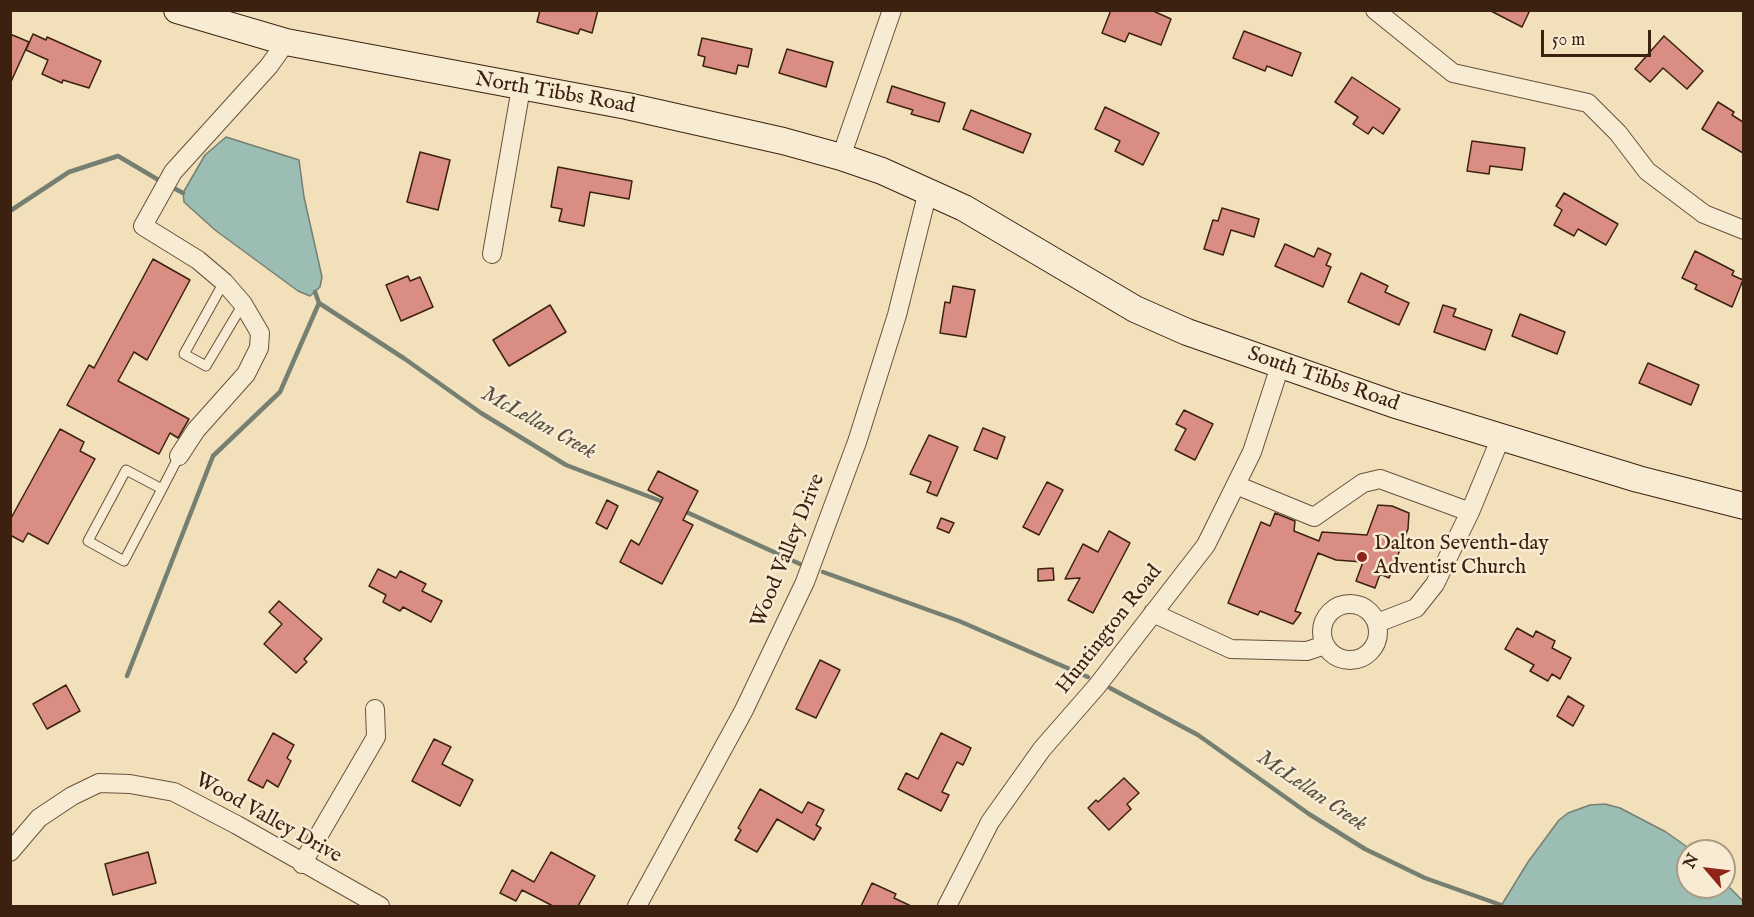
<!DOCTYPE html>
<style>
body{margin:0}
#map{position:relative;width:1754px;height:917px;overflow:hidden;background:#f2e0bb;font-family:"IM FELL English",serif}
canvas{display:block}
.frame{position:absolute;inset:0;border:12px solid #3c2110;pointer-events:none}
.north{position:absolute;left:1676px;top:839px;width:60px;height:60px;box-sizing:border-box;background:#f7ebd3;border:2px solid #ac9a85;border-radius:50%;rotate:298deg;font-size:16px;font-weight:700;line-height:24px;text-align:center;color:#3c2110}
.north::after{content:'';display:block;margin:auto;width:21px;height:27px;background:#8f2418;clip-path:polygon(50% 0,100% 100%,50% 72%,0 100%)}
.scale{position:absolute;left:1541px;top:30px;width:110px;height:27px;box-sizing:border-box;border:3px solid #3c2110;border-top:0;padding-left:8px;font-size:18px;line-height:21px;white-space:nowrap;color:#3c2110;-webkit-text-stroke:4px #f7ebd3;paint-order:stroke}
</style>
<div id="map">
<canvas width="1754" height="917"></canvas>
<div class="frame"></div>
<div class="north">N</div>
<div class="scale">50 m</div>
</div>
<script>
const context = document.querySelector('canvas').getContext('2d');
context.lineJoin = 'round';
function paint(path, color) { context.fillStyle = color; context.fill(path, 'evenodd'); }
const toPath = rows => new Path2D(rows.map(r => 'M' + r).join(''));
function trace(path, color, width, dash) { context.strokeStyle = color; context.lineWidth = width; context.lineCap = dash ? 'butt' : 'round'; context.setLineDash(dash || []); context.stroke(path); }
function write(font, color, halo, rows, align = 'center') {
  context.font = font + ' "IM FELL English",serif'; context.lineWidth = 5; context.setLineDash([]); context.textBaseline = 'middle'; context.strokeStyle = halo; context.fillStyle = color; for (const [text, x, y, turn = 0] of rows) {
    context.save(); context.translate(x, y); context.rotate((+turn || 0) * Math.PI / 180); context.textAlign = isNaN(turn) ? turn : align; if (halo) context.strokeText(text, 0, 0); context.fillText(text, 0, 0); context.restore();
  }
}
const water = toPath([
 [226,137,299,160,304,197,322,277,320,287,310,296,298,291,215,230,184,202,183,193,205,155,226,137],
 [1605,804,1620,808,1666,832,1693,851,1688,851,1688,887,1724,887,1724,882,1743,901,1743,906,1501,906,1528,862,1559,820,1568,813,1590,805,1605,804]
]);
paint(water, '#9bbdb3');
trace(water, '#757f72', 1.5);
trace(toPath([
 [170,186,183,193],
 [10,211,69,172,118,156,162,182],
 [315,292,319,303,405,359,481,413,566,465,666,503],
 [682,510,800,564],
 [823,572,959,621,1088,677],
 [127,676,213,456,280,392,319,303],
 [1110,688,1198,735,1309,814,1365,849,1425,878,1501,905]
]), '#757f72', 4.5);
const building = toPath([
 [540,10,598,10,592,33,580,29,578,34,537,22,540,10],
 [1111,10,1151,10,1171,19,1161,45,1129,33,1125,42,1102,33,1111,10],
 [1489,10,1530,10,1522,27,1489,10],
 [1244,31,1301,53,1292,76,1267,66,1265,71,1233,58,1244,31],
 [10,34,29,42,10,84,10,34],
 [33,34,46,40,47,37,101,61,89,88,63,80,62,83,42,74,48,60,26,50,33,34],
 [1664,36,1703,71,1687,89,1663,68,1650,82,1635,69,1664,36],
 [702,38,752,49,748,67,738,65,736,74,703,66,705,57,698,55,702,38],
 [787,49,833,62,826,87,779,73,787,49],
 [1352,77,1400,109,1383,134,1373,127,1368,134,1353,124,1358,117,1335,102,1352,77],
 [892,86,945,103,939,122,911,114,913,110,887,102,892,86],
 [1718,102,1734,112,1732,115,1743,122,1743,153,1702,129,1718,102],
 [1105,107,1159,133,1143,165,1115,151,1120,141,1095,129,1105,107],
 [971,110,1031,134,1023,153,963,129,971,110],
 [1472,141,1525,148,1522,170,1490,166,1489,174,1467,171,1472,141],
 [420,152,450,160,438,210,407,202,420,152],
 [558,167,632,181,629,199,590,192,584,226,559,221,562,209,551,207,558,167],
 [1564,193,1618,224,1606,245,1578,229,1574,236,1554,225,1562,210,1556,206,1564,193],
 [1222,208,1259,219,1254,237,1231,230,1223,255,1204,249,1213,220,1218,221,1222,208],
 [1285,244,1314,257,1318,248,1331,254,1326,265,1331,267,1323,287,1275,266,1285,244],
 [1695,251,1734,271,1732,275,1743,280,1732,307,1695,289,1697,285,1682,278,1695,251],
 [153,259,190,280,147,360,134,352,118,381,189,419,178,438,170,433,159,454,67,405,89,365,94,368,153,259],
 [1361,273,1388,286,1385,292,1409,303,1399,325,1348,302,1361,273],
 [408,276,410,281,420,277,433,307,401,321,386,285,408,276],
 [953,286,975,290,966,337,940,333,945,302,950,303,953,286],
 [550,305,566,332,509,366,493,340,550,305],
 [1443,305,1456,309,1453,316,1492,330,1485,350,1434,332,1443,305],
 [1520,314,1565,332,1557,354,1512,336,1520,314],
 [1648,363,1699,385,1691,405,1639,383,1648,363],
 [1184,410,1213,424,1195,460,1175,450,1186,429,1176,424,1184,410],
 [983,428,1005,437,997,459,974,450,983,428],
 [60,429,84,442,80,451,95,459,48,544,28,533,23,542,10,535,10,520,60,429],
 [929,435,958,447,937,496,927,492,931,482,910,474,929,435],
 [658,471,698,491,683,520,693,525,662,584,620,562,631,540,639,545,663,498,648,490,658,471],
 [1047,482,1063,490,1039,535,1023,527,1047,482],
 [607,500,618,506,607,529,596,523,607,500],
 [1378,505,1392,506,1409,513,1408,529,1389,578,1380,574,1375,588,1356,581,1363,562,1336,560,1318,553,1295,611,1301,613,1293,624,1260,611,1258,615,1228,603,1261,522,1270,526,1275,513,1295,521,1294,531,1319,541,1322,532,1367,535,1378,505],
 [941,518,954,523,949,533,937,528,941,518],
 [1109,531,1130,543,1093,613,1068,600,1080,578,1065,579,1083,544,1098,552,1109,531],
 [1053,568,1054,580,1038,581,1038,569,1053,568],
 [378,569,396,578,400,571,426,584,422,591,442,601,431,622,403,607,400,611,383,602,386,595,369,586,378,569],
 [279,601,322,639,304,659,307,662,296,673,264,644,282,624,269,612,279,601],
 [1517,628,1533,637,1536,631,1555,641,1552,648,1571,658,1560,679,1552,674,1548,681,1530,671,1534,665,1505,649,1517,628],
 [820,660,840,670,816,718,796,709,820,660],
 [66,685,80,711,47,729,33,704,66,685],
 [1568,696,1584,706,1573,726,1557,716,1568,696],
 [273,733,294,745,287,758,291,761,278,787,267,780,263,788,248,780,273,733],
 [941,733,971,748,963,765,957,762,942,792,949,795,941,811,898,789,906,773,918,779,941,733],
 [434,739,451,747,442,764,473,780,460,806,412,781,434,739],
 [1124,778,1139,793,1127,804,1131,809,1109,830,1088,808,1096,800,1098,802,1124,778],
 [760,789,802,813,808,802,824,810,816,825,821,828,814,840,777,819,757,852,735,840,741,830,738,828,760,789],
 [148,852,156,883,113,895,105,864,148,852],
 [551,852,595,876,578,906,553,906,522,890,516,901,500,893,512,870,534,882,551,852],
 [872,883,896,894,894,898,911,906,861,906,872,883]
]);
paint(building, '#da8d83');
trace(building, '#3c2110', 1.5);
const lane = toPath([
 [224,282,184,354,206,366,243,304],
 [162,489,126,470,88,541,124,561,162,489,179,456]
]);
const street = toPath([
 [1375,10,1453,73,1588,103,1618,133,1647,171,1704,214,1744,230],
 [841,157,892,10],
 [492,254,521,88],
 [179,456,196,430,246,374,259,348,260,333,243,304,224,282,198,260,143,226,173,172,269,66,286,42],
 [1236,485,1314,517,1363,483,1380,479,1470,512],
 '1322 632a28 28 0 1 1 56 0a28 28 0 1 1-56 0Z',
 [1153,613,1231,649,1307,651,1325,645],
 [1377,623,1416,608,1435,584,1470,512,1501,437],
 [10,852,39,818,72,796,99,783,130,784,174,792,237,825,380,906],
 [302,864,376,737,375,709],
 [637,906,744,710,805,582,857,442,897,315,928,191],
 [947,906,990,822,1042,749,1097,686,1206,545,1252,452,1280,366]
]);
const secondary = toPath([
 [177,10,286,42,627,106,783,141,841,157,882,171,964,208,1135,309,1187,332,1393,404,1638,479,1744,506]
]);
trace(lane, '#6a513b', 11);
trace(street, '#6a513b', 20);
trace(secondary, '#3c2110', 28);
trace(lane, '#f7ebd3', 9);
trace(street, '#f7ebd3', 18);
trace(secondary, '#f7ebd3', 26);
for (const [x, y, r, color] of [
 [1362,557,6,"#8f2418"]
]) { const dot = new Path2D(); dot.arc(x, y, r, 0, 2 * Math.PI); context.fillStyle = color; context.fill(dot); trace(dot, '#f7ebd3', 2); }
write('21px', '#3c2110', '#f7ebd3', [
 ["North Tibbs Road",555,94,10],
 ["South Tibbs Road",1323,380,19],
 ["Wood Valley Drive",789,551,-68],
 ["Huntington Road",1110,630,-52],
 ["Wood Valley Drive",268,819,29]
]);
write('21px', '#3c2110', '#f7ebd3', [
 ["Dalton Seventh-day",1374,545],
 ["Adventist Church",1374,569]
], 'left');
write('italic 22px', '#585041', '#f7ebd3', [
 ["McLellan Creek",538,424,29],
 ["McLellan Creek",1311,792,34]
]);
</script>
